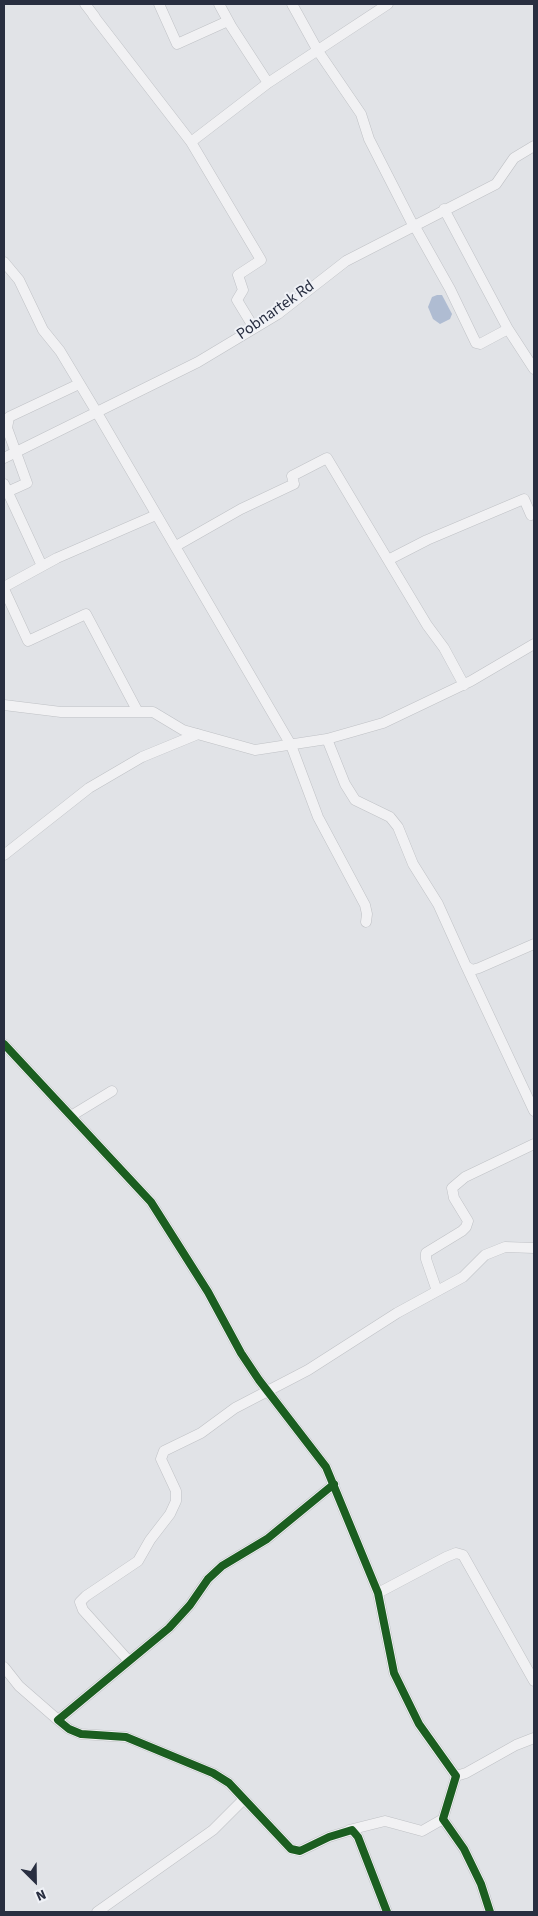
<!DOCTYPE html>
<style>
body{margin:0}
#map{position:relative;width:538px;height:1916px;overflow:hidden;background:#e1e3e7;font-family:"Source Sans 3",sans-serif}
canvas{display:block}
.frame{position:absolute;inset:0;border:5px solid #282e40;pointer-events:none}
.north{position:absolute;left:10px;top:1856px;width:50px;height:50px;-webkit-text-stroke:4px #eff1f6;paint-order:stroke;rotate:157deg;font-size:14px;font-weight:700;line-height:20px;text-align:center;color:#282e40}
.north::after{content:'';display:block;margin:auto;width:18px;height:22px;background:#282e40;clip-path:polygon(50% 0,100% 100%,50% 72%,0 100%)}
</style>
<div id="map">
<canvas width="538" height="1916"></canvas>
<div class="frame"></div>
<div class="north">N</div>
</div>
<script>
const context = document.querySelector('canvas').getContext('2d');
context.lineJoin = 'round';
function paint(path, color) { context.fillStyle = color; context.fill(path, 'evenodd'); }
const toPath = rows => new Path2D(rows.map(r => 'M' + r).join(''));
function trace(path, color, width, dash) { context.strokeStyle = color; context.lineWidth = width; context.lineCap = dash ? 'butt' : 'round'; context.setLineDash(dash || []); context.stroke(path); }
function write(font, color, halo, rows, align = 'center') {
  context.font = font + ' "Source Sans 3",sans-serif'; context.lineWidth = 4; context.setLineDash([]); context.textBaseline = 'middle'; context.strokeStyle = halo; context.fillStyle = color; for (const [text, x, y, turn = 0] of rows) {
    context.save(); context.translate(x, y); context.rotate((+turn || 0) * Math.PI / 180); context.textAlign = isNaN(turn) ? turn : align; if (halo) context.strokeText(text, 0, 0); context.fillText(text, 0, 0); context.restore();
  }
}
paint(toPath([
 [437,295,442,295,452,314,450,319,440,324,433,319,428,307,432,297]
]), '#afbcd2');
const minor = toPath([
 [85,4,95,17],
 [159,4,177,44,228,21],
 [219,4,231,26,268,83],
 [292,4,318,51,361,114,369,139,413,225],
 [93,15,191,142,268,83,388,4],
 [191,142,261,260,238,275,243,290,237,300,254,328],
 [444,209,508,329,534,369],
 [414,225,450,289,476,343,480,344,508,329],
 [4,262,19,280,43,330,60,351,96,411,291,745,318,817,365,905,367,914,366,922],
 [4,458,198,362,278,314,346,261,496,184,514,158,534,146],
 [4,484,42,566],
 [7,492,27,483,7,428,9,417,79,384],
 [176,546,241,509,294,484,292,476,327,458,388,560],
 [4,587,57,558,156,515],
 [4,589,28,641,86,614,138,712],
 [464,685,444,648,427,625,388,560,427,540,524,499,531,515,534,514],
 [4,705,61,712,153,712,183,730,255,750,327,739,383,723,471,681,534,644],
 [327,739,345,784,355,800,390,817,398,827,413,864,438,904,466,966,472,970,479,968,534,944],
 [4,855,89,788,142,757,198,734],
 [466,966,534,1111],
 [4,1044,151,1202,208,1292,241,1353,259,1380,326,1467,378,1593,394,1673,419,1724,456,1776,443,1819,464,1849,481,1884,490,1912],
 [71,1116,112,1091],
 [437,1291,426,1259,426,1253,462,1231,466,1227,468,1221,454,1198,452,1188,465,1177,534,1144],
 [334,1484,267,1539,222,1566,208,1579,190,1605,169,1628,58,1720,69,1729,81,1734,126,1737,213,1773,229,1783,291,1849,300,1851,329,1837,352,1830,358,1837,387,1912],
 [378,1593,446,1557,456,1553,463,1555,534,1681],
 [128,1660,83,1610,80,1602,86,1596,138,1561,150,1540,170,1514,176,1501,176,1491,161,1459,164,1451,201,1433,235,1408,308,1370,397,1313,463,1277,485,1255,505,1247,534,1248],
 [4,1667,19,1686,58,1720],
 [456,1776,466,1773,516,1745,534,1738],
 [349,1830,385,1821,422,1831,443,1819],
 [97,1912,213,1830,244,1799]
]);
trace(minor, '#bfc1c5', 11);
trace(minor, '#f1f1f3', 10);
trace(toPath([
 [4,1044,151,1202,208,1292,241,1353,259,1380,326,1467,378,1593,394,1673,419,1724,456,1776,443,1819,464,1849,481,1884,490,1912],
 [334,1484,267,1539,222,1566,208,1579,190,1605,169,1628,58,1720,69,1729,81,1734,126,1737,213,1773,229,1783,291,1849,300,1851,329,1837,352,1830,358,1837,387,1912]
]), '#1b5e20', 8);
write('16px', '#282e40', '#eff1f6', [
 ["Pobnartek Rd",276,311,-35]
]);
</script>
